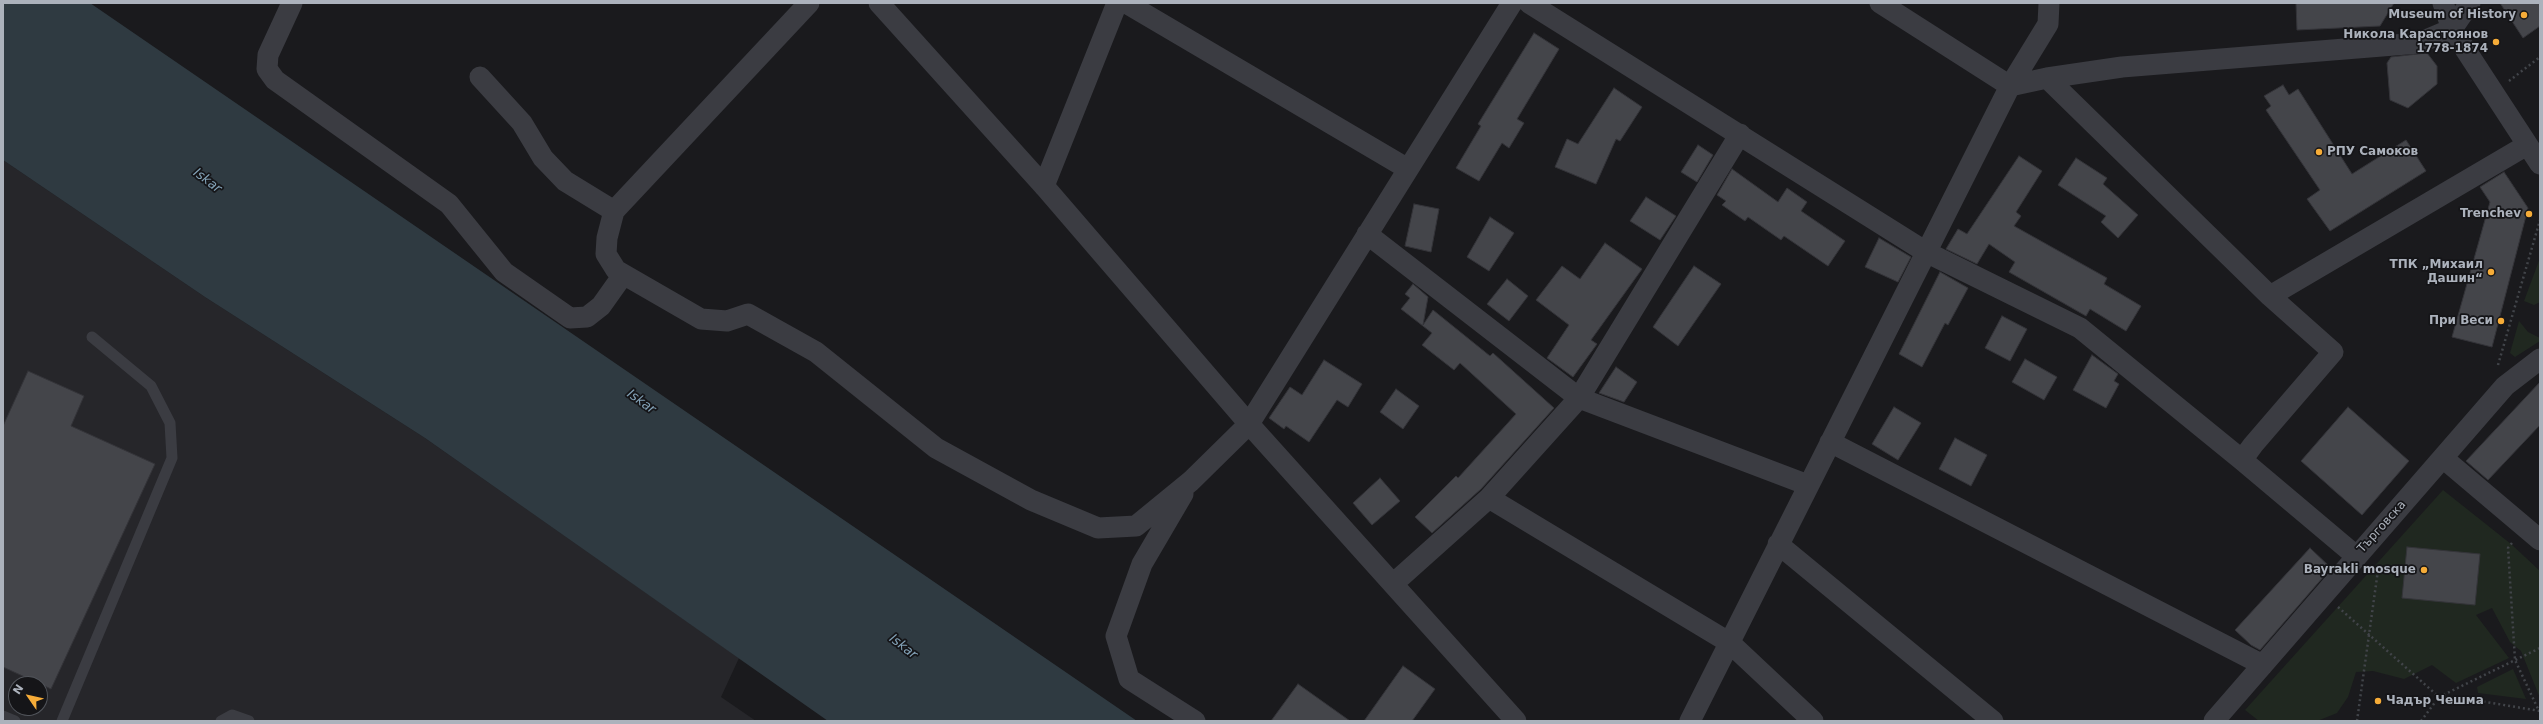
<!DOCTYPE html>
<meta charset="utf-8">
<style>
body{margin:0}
#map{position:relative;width:2543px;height:724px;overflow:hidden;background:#1a1a1d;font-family:"DejaVu Sans",sans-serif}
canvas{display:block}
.frame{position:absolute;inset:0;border:4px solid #acb2bc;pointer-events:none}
.north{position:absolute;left:8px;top:676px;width:40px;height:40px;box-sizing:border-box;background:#151518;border:1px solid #51545a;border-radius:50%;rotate:304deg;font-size:11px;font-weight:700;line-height:16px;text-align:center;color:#acb2bc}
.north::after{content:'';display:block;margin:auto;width:14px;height:18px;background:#f6ac38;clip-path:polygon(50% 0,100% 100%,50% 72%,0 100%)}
</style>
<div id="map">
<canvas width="2543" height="724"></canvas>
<div class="frame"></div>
<div class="north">N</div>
</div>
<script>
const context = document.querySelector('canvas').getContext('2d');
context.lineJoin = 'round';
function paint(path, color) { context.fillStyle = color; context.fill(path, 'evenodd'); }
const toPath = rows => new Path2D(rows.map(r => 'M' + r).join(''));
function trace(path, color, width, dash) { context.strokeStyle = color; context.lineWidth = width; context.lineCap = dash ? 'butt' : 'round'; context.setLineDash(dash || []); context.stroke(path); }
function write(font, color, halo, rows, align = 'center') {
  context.font = font + ' "DejaVu Sans",sans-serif'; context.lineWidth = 3.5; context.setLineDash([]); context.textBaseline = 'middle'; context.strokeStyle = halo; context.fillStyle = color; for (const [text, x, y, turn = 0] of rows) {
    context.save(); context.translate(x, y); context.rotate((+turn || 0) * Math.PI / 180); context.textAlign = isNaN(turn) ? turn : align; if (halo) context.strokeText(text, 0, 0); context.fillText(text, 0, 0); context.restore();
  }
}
paint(toPath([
 [3,160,205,297,425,438,739,658,721,697,756,721,3,721],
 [16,684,40,684,40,708,16,708]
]), '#26262a');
paint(toPath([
 [2540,258,2540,302,2534,305,2524,301],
 [2519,321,2528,332,2540,338,2540,341,2515,357,2510,353],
 [2443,490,2511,544,2540,571,2540,698,2521,651,2510,642,2492,608,2476,615,2509,658,2456,683,2432,665,2404,679,2373,671,2356,672,2348,697,2337,713,2317,721,2259,721,2245,710],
 [2513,669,2526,699,2478,693,2477,687]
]), '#202820');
paint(toPath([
 [3,3,90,3,1137,721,828,721,425,438,205,297,3,160]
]), '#2f3a41');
const building = toPath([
 [2296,3,2394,3,2380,26,2297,30,2296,3],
 [2500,3,2540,3,2540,26,2523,38,2500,3],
 [1534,33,1559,49,1517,119,1524,123,1509,148,1502,143,1479,181,1456,168,1481,126,1478,124,1534,33],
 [2427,53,2437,66,2437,84,2408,108,2390,100,2387,63,2391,57,2427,53],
 [2283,85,2289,95,2298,89,2352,174,2406,140,2426,171,2330,231,2307,199,2320,190,2266,110,2271,106,2264,96,2283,85],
 [1614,88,1642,107,1620,141,1616,139,1596,184,1555,167,1567,139,1578,144,1614,88],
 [1698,145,1713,155,1697,182,1681,172,1698,145],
 [2019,156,2042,171,2016,212,2021,216,2014,226,2107,278,2104,284,2141,306,2126,331,2090,309,2086,316,2009,272,2015,262,1989,244,1977,264,1946,249,1958,229,1967,234,2019,156],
 [2076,158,2107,178,2103,184,2138,215,2118,238,2101,222,2106,216,2058,185,2076,158],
 [1732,169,1778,202,1787,188,1807,202,1801,211,1845,241,1828,266,1784,236,1781,240,1748,217,1745,221,1722,205,1726,201,1717,195,1732,169],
 [2504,172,2528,208,2492,347,2452,337,2490,202,2480,187,2504,172],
 [1646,197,1676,216,1660,240,1630,221,1646,197],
 [1414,204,1439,209,1431,252,1405,246,1414,204],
 [1490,217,1514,233,1489,271,1467,257,1490,217],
 [1879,238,1911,257,1898,282,1865,267,1879,238],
 [1605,243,1642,269,1591,340,1597,344,1573,377,1547,358,1569,325,1536,300,1562,266,1580,279,1605,243],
 [1694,266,1721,284,1678,346,1653,327,1694,266],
 [1940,272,1968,288,1948,325,1945,323,1922,367,1899,354,1940,272],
 [1507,279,1528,296,1509,321,1487,304,1507,279],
 [1413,284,1428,297,1423,325,1433,310,1490,356,1493,353,1554,408,1481,489,1432,533,1415,517,1456,476,1458,478,1516,414,1460,363,1454,370,1422,345,1432,333,1401,309,1410,298,1405,294,1413,284],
 [2002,316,2027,329,2010,361,1985,348,2002,316],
 [2092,355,2118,374,2114,381,2119,384,2106,408,2073,390,2092,355],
 [2025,359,2057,377,2044,400,2012,382,2025,359],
 [1324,360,1362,384,1348,407,1337,400,1309,442,1286,426,1284,429,1269,418,1290,387,1302,395,1324,360],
 [1616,367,1637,382,1624,402,1599,393,1616,367],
 [28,371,84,396,71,426,155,464,51,689,3,667,3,426,28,371],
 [2540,382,2540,425,2488,480,2466,461,2540,382],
 [1396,389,1419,406,1403,429,1380,412,1396,389],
 [1894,407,1921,423,1898,460,1872,444,1894,407],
 [2348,407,2409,461,2362,515,2301,461,2348,407],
 [1955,438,1987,455,1971,486,1939,469,1955,438],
 [1380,478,1400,501,1372,525,1353,503,1380,478],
 [2407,547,2480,554,2475,605,2402,598,2407,547],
 [2310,548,2331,568,2260,650,2251,645,2235,630,2310,548],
 [1403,666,1435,689,1412,721,1364,721,1403,666],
 [1298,684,1350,721,1271,721,1298,684]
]);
paint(building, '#44454a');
trace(building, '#343439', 1);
trace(toPath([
 [2509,81,2540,57],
 [2498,365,2540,220],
 [2512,543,2508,548,2515,660,2538,709],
 [2338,607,2439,697,2468,699,2540,711],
 [2357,721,2379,563],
 [2421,721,2439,697,2540,648]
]), '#414449', 2.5, [2, 3]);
trace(toPath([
 [3,716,15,721],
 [62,721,172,458,170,423,151,386,92,337],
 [221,721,232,715,249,721]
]), '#3b3c42', 11);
trace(toPath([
 [292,3,268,55,267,69,275,80,449,204,504,272,570,318,587,317,601,306,623,275],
 [809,3,614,211,607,238,606,254,616,270,701,319,727,321,748,314,816,352,936,448,1031,500,1098,528,1136,526,1191,481,1249,424,1512,3],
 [879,3,1044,186,1249,424,1516,721],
 [1126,3,1408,169],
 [1529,3,1926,252,2080,328,2242,460,2356,556],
 [1880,3,2010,86,2047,78,2122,67,2419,43,2452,29],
 [2443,3,2452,29,2540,164],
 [2452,29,2470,3],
 [480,77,522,123,543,158,565,181,614,211],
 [2047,78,2270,296,2333,352,2253,445,2242,460],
 [1044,186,1117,3],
 [1367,234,1579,398,1808,485],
 [2270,296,2527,145],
 [1830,442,2263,665],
 [2443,458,2540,540],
 [1183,494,1142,564,1116,636,1129,679,1195,721],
 [1489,498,1730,643,1813,721],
 [1778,544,1993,721],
 [1394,583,1489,498,1579,398,1740,134],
 [1690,721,2010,86,2048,24,2049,3],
 [2214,721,2505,386,2540,359]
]), '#3b3c42', 21);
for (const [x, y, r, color] of [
 [2524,15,4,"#f6ac38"],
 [2496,42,4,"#f6ac38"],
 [2319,152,4,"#f6ac38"],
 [2529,214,4,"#f6ac38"],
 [2491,272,4,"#f6ac38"],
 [2501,321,4,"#f6ac38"],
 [2424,570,4,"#f6ac38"],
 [2378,701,4,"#f6ac38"]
]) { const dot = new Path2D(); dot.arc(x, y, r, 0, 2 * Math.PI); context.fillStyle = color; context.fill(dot); trace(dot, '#151518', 1.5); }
write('bold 12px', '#acb2bc', '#151518', [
 ["Museum of History",2516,15],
 ["Никола Карастоянов",2488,35],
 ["1778-1874",2488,49],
 ["РПУ Самоков",2327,152,"left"],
 ["Trenchev",2521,214],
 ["ТПК „Михаил",2483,265],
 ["Дашин“",2483,279],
 ["При Веси",2493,321],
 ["Bayrakli mosque",2416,570],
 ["Чадър Чешма",2386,701,"left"]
], 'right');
write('12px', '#acb2bc', '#151518', [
 ["Търговска",2382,527,-48]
]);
write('italic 13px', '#83a2b7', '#151518', [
 ["Iskar",207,181,37],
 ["Iskar",641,402,36],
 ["Iskar",903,647,38]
]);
</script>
